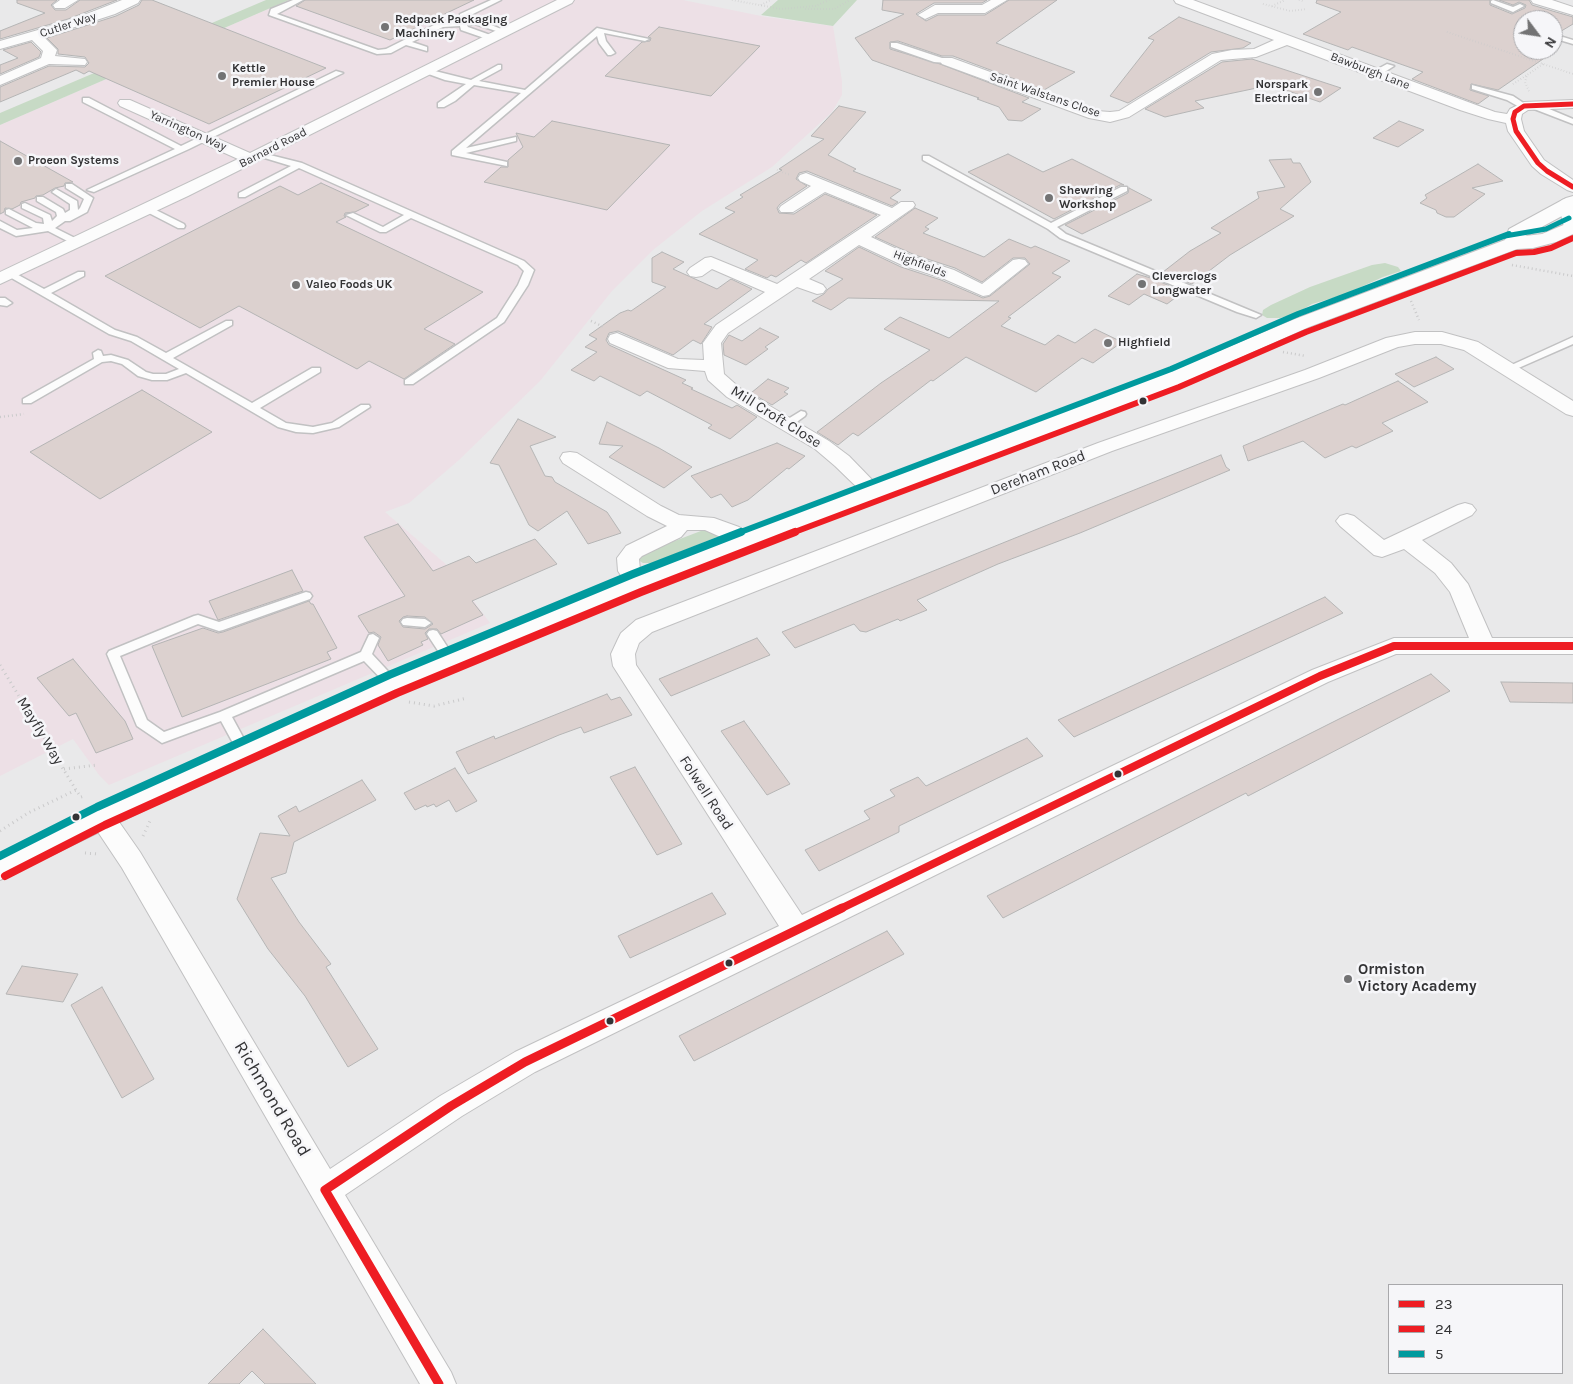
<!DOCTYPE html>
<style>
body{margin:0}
#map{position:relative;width:1573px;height:1384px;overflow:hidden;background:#e9e9ea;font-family:Karla,sans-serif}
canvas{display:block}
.legend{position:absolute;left:1388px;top:1284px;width:175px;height:90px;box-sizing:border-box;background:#f6f6f9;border:1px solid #a8a8ab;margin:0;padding:6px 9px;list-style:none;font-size:15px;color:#333335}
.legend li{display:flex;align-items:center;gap:10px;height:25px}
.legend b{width:25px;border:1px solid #a8a8ab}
.north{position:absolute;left:1513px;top:10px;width:50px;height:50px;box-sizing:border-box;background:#f6f6f9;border:1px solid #a8a8ab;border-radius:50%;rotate:121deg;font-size:14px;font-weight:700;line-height:20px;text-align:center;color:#333335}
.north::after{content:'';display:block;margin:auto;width:18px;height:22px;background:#737374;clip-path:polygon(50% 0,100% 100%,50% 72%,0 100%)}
</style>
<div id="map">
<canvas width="1573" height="1384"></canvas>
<ul class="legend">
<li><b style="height:6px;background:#ee1d23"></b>23</li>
<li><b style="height:6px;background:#ee1d23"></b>24</li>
<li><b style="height:6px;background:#009a9e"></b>5</li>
</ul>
<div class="north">N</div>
</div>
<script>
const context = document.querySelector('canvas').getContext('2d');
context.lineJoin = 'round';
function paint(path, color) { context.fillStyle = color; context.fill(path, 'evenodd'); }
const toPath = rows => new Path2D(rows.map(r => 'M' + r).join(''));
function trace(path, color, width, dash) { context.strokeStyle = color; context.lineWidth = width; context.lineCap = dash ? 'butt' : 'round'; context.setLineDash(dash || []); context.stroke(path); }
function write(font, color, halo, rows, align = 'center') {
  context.font = font + ' Karla,sans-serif'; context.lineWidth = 5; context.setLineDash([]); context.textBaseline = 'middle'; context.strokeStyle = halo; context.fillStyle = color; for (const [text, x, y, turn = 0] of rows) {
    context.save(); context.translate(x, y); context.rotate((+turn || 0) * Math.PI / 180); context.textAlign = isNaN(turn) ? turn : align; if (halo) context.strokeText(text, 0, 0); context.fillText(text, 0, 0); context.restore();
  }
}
paint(toPath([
 [289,0,683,0,766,17,833,26,842,81,842,95,832,112,772,167,702,211,653,250,612,291,540,381,459,460,409,503,385,512,448,566,490,623,109,785,99,775,73,739,0,776,0,125]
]), '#ede0e6');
paint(toPath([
 [266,0,289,0,0,125,0,113],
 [778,0,857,0,833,26,761,15],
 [1385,263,1398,267,1401,271,1383,277,1343,295,1312,304,1295,314,1280,318,1267,318,1262,315,1263,310,1271,305,1310,287,1372,265],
 [706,529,715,531,717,537,652,563,643,563,638,560,646,552]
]), '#c7dac5');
const building = toPath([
 [17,0,57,0,51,5,55,10,66,10,80,0,117,0,68,19,0,39,0,31,45,13,17,3,17,0],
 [142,0,152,0,326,68,209,124,89,71,84,74,76,70,0,102,0,87,49,66,85,67,89,63,85,57,58,54,58,49,47,38,116,16,139,5,142,0],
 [305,0,474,0,390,40,296,6,305,0],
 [883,0,987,0,982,3,934,3,916,14,926,21,938,15,985,15,1009,0,1057,0,996,43,1075,72,1044,90,953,56,942,56,898,41,890,42,890,49,940,64,1029,98,1022,102,1041,109,1022,121,1008,120,999,107,977,99,979,98,872,60,855,38,904,14,882,10,883,0],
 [1317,0,1490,0,1490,5,1512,14,1525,8,1526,5,1519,2,1513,5,1499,0,1529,0,1532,5,1573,17,1573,24,1558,33,1553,32,1553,20,1523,20,1523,50,1556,50,1498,90,1471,84,1470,90,1489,96,1478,104,1412,79,1423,72,1352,47,1348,50,1303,34,1341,12,1316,3,1317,0],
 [1179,17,1251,43,1243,48,1211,52,1128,103,1110,96,1154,40,1148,38,1179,17],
 [659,27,760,46,711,96,605,76,642,42,650,41,651,38,648,37,659,27],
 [31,42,41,52,39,57,0,74,0,65,18,58,3,50,31,42],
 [1252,59,1341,88,1320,102,1271,85,1195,101,1204,108,1165,117,1145,109,1222,62,1252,59],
 [839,106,866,112,828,155,856,169,853,171,901,190,890,198,898,202,892,206,807,171,799,173,796,179,807,186,780,204,777,208,779,213,794,214,825,194,877,215,806,263,801,260,776,277,771,275,767,278,745,269,758,260,699,234,735,212,725,208,743,197,740,195,782,170,779,169,824,139,811,136,839,106],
 [552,121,670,145,607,210,484,182,501,167,508,167,508,160,523,147,516,133,534,137,552,121],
 [1399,121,1424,130,1398,147,1373,138,1399,121],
 [0,141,73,182,65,183,64,186,55,188,43,195,36,196,35,198,21,202,20,205,12,209,5,208,4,212,0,214,0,141],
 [1008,154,1043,172,1072,159,1124,185,1120,185,1054,219,968,172,1008,154],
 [1291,159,1293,163,1300,163,1311,182,1280,209,1294,216,1230,255,1192,284,1163,272,1190,251,1221,233,1211,228,1259,198,1257,192,1285,187,1269,160,1291,159],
 [1478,164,1503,181,1472,188,1485,194,1454,217,1446,217,1437,213,1436,210,1420,203,1427,198,1425,195,1478,164],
 [321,183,369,205,355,212,345,213,344,216,346,217,336,222,483,292,424,329,455,344,404,379,369,361,357,369,239,306,200,328,105,276,280,186,298,195,321,183],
 [1129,188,1152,200,1082,234,1065,225,1128,193,1129,188],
 [915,208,938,218,925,227,929,229,923,233,984,257,1009,239,1031,248,1035,246,1070,261,1052,273,1061,277,1008,317,1011,318,1001,326,1045,345,1058,335,1075,343,1095,329,1122,342,1093,363,1082,358,1036,392,966,357,933,381,931,380,858,436,853,433,838,445,817,432,881,383,930,350,884,329,900,317,949,338,999,301,848,298,831,310,812,301,824,294,828,289,843,279,825,271,859,247,901,267,941,280,983,298,990,296,1030,264,1025,258,1013,258,982,282,955,268,915,255,875,237,915,208],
 [662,252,684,262,673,269,717,289,731,279,752,289,704,324,712,327,701,344,693,340,673,355,618,331,609,333,606,340,609,345,686,380,682,383,693,388,691,389,732,408,737,405,757,417,730,439,708,428,712,425,647,391,640,396,600,376,594,381,571,370,597,352,585,347,597,339,589,335,620,313,628,310,631,311,666,287,652,282,652,258,662,252],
 [1137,274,1154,279,1183,292,1167,304,1144,294,1129,305,1108,296,1137,274],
 [760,328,779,337,765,347,768,349,746,365,724,355,723,344,729,335,742,341,760,328],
 [1436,357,1454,369,1414,387,1395,374,1436,357],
 [768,379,789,388,784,392,788,394,772,405,751,393,768,379],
 [1398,381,1428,402,1382,423,1393,431,1356,448,1352,446,1325,458,1303,441,1248,461,1243,446,1343,404,1345,405,1398,381],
 [142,390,212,432,100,499,30,452,142,390],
 [518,419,556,437,530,446,545,476,552,477,555,482,607,512,621,533,588,544,567,511,538,531,529,525,499,465,490,463,518,419],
 [607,422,659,448,692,467,664,488,609,457,623,446,599,444,607,422],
 [777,443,805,456,789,469,787,468,748,500,732,507,721,494,711,498,691,476,777,443],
 [1221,455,1226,467,1230,470,1080,533,998,564,917,600,927,610,900,621,898,619,866,632,860,631,854,624,795,648,782,632,1221,455],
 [398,524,433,571,469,556,476,563,535,539,557,564,472,601,483,615,441,634,437,629,429,629,425,633,428,639,421,642,423,645,388,661,378,645,381,637,374,632,369,633,358,616,405,596,364,537,398,524],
 [407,616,425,617,433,624,425,629,403,627,399,621,403,617,407,616],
 [292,570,303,591,218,620,209,601,292,570],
 [1325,597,1343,613,1074,737,1058,720,1325,597],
 [309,601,311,604,313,604,337,648,327,652,331,659,182,717,152,646,203,628,218,633,223,632,309,601],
 [757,638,770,655,671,696,659,679,757,638],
 [73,659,125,721,133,739,96,753,76,713,69,716,37,678,73,659],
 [1431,674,1450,691,1248,796,1246,793,1003,918,987,896,1341,718,1431,674],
 [1501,682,1573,683,1573,703,1510,702,1501,682],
 [607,694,611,700,620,697,632,715,584,733,581,727,559,735,468,774,456,752,494,736,495,739,607,694],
 [744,721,755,736,790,784,767,795,721,731,744,721],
 [1027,738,1043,756,899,826,899,832,819,871,805,850,870,819,864,811,895,796,890,790,918,777,926,786,1027,738],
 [635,767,682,844,657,855,610,777,635,767],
 [455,768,477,801,456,812,449,800,436,807,434,804,427,807,426,805,415,810,404,793,455,768],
 [362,780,376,800,294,842,286,873,271,878,299,922,331,964,326,967,378,1049,348,1067,305,996,268,949,237,899,260,833,290,836,278,816,296,806,299,812,362,780],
 [712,893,726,914,630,958,618,936,712,893],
 [887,931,904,954,694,1061,679,1036,887,931],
 [22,966,78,974,63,1002,6,994,22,966],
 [102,987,154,1079,122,1098,71,1005,102,987],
 [263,1329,316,1384,265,1384,252,1371,239,1384,208,1384,263,1329]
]);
paint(building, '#dcd1cf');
trace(building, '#b5b5b5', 1);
const service = toPath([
 [293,0,303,0,277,14,378,50,386,49,438,23,460,21,460,14,491,0,501,0,467,17,467,21,479,20,506,31,502,33,475,24,467,25,468,27,493,36,493,40,490,40,461,30,460,26,443,27,412,42,427,47,427,51,406,45,391,53,377,54,269,15,271,9,293,0],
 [1493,0,1513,7,1520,4,1524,6,1513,12,1491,3,1491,1,1493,0],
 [597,28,649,39,645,41,604,33,606,41,615,53,611,55,608,55,599,43,597,36,466,148,516,137,516,141,466,153,507,162,507,166,452,155,452,151,521,93,474,85,455,101,444,107,438,107,438,103,466,84,445,80,423,72,423,68,471,80,498,65,501,65,501,69,479,81,525,90,597,28],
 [1553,34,1573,40,1573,44,1553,38,1553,34],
 [891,43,897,43,951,61,947,63,934,62,891,47,891,43],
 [1387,64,1394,66,1380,75,1374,75,1374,71,1387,64],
 [336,71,343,73,189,149,94,192,87,190,175,149,83,102,83,98,89,98,181,146,336,71],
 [1472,85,1513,96,1528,106,1521,108,1507,100,1472,89,1472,85],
 [1529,103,1535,103,1573,119,1573,124,1529,107,1529,103],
 [258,152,302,163,524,261,534,270,528,285,504,322,413,384,405,384,405,380,497,318,518,285,524,271,518,265,411,218,386,232,380,232,346,215,353,213,383,227,404,215,299,168,245,197,239,197,239,193,291,166,258,156,258,152],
 [923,156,929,156,1051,223,1121,187,1127,187,1127,191,1057,227,1066,234,1261,315,1256,318,1237,312,1060,238,1048,229,923,160,923,156],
 [66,184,72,184,93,198,87,212,70,221,65,221,55,228,81,241,81,245,75,245,48,231,16,236,0,228,0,221,17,230,33,228,6,214,6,210,9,209,36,223,44,224,43,218,22,208,22,204,25,203,50,215,52,221,57,216,56,212,37,201,37,197,43,197,63,209,65,213,70,210,70,204,52,192,56,189,77,201,78,210,80,208,84,199,66,188,66,184],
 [148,206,184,224,185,226,184,228,178,228,145,211,144,209,148,206],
 [11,271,44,289,78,272,84,272,84,276,51,293,115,330,137,337,166,353,226,321,232,321,232,325,173,358,252,403,312,368,320,368,320,372,260,408,286,423,313,427,332,423,361,405,369,405,370,407,339,427,313,433,296,432,278,427,186,373,167,380,152,380,138,376,122,364,111,361,102,362,31,403,23,403,23,399,94,359,93,353,98,350,101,351,103,356,111,355,128,360,146,372,153,374,166,374,179,369,131,341,109,334,8,276,8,272,11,271],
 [0,298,5,298,12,303,7,306,0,305,0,298],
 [1573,337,1573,344,1514,370,1510,371,1505,368,1573,337],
 [801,411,805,412,806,414,805,416,791,426,783,426,782,424,783,422,801,411],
 [306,592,310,593,312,596,310,599,223,630,219,631,198,624,120,656,147,720,164,732,220,712,361,652,369,635,373,634,379,638,372,654,397,681,399,684,397,687,389,687,364,661,232,717,250,750,249,754,244,755,239,754,221,721,162,743,137,726,107,654,109,651,194,616,198,615,219,622,306,592],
 [407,618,425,619,431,623,425,627,403,625,401,622,403,619,407,618],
 [433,630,437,631,454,657,456,660,454,663,446,663,429,637,427,634,429,631,433,630]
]);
const minor = toPath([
 [60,0,78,0,65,8,55,8,53,5,60,0],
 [122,0,140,0,138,3,115,14,44,37,57,50,55,56,85,59,87,62,85,65,49,64,0,85,0,76,41,58,43,51,32,40,0,49,0,41,69,21,122,0],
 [557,0,574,0,572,3,188,196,0,284,0,272,238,159,120,106,118,103,120,100,130,100,250,153,557,0],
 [991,0,1007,0,985,13,938,13,925,19,918,15,935,5,982,5,991,0],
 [1174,0,1193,0,1495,112,1507,114,1510,109,1524,102,1573,100,1573,108,1528,110,1522,114,1521,119,1524,131,1544,160,1573,180,1573,192,1567,190,1541,174,1532,166,1508,131,1506,123,1488,119,1460,110,1287,45,1256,57,1221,60,1129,117,1110,122,1089,118,942,64,940,61,942,58,952,58,1097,111,1110,112,1119,111,1212,54,1232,50,1254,49,1274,40,1176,3,1174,0],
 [1531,0,1552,0,1573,7,1573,15,1533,3,1531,0],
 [806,173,892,208,901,202,913,202,915,205,913,208,871,237,914,257,954,270,982,284,1013,260,1019,259,1025,260,1028,264,989,295,983,296,942,278,902,265,859,245,809,279,823,285,826,289,823,293,817,294,797,287,728,333,721,343,724,374,741,389,829,441,849,456,883,491,880,496,873,498,866,496,835,466,815,449,727,397,708,380,705,371,668,368,610,343,608,339,610,335,617,333,678,359,704,360,703,343,716,325,765,292,712,269,702,276,696,277,690,276,687,272,690,268,705,258,711,257,777,284,881,215,825,192,793,212,781,212,779,209,781,206,811,186,800,181,798,178,800,175,806,173],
 [1415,332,1442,332,1478,342,1573,401,1573,416,1566,414,1464,350,1441,344,1415,344,1398,347,1319,378,1112,451,652,632,639,643,635,654,636,665,802,915,1312,670,1394,638,1469,638,1450,592,1435,573,1404,549,1382,557,1374,555,1340,526,1336,521,1340,516,1347,514,1354,516,1384,540,1458,505,1465,503,1472,505,1476,510,1472,515,1422,540,1451,563,1468,584,1492,638,1573,638,1573,654,1396,654,1328,682,535,1072,462,1116,345,1195,451,1372,456,1384,420,1384,122,868,92,823,88,816,92,809,101,806,110,809,140,852,330,1169,440,1096,515,1052,779,926,613,666,611,654,618,639,621,633,636,620,1098,443,1305,370,1386,338,1415,332],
 [570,452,577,453,661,506,679,515,714,518,739,527,753,536,756,541,753,546,745,548,705,530,687,530,681,537,642,556,639,559,640,570,648,583,645,588,637,591,629,588,618,571,617,558,626,546,667,526,647,516,563,463,560,458,563,453,570,452]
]);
const tertiary = toPath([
 [1569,198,1573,199,1573,230,1566,228,1563,224,1559,204,1562,200,1569,198]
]);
const trunk = toPath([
 [1573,196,1573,210,1525,236,1542,234,1573,221,1573,234,1556,242,1533,248,1517,249,1309,327,1183,383,881,497,646,589,403,691,219,774,0,880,0,853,91,808,383,677,628,577,865,485,1167,373,1295,319,1505,240,1509,229,1566,198,1573,196]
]);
trace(service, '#c1c1c2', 3);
trace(minor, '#c1c1c2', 2);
trace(tertiary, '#c1c1c2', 2);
trace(trunk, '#c1c1c2', 2);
trace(toPath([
 [732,0,781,9,816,6,829,0],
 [1299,0,1303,1],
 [1263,4,1290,11,1307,9],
 [761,5,771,0],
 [1272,6,1285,0],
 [805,9,834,9,850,0],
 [1447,32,1573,74],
 [1513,84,1527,75],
 [1529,91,1525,82,1527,75,1543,64],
 [777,170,790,175]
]), '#cacacb', 2, [0.5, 2.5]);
trace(toPath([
 [1512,265,1573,276],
 [1411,301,1419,320],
 [591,321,604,327],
 [1283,352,1306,356],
 [0,417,24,414]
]), '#cacacb', 2.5, [1, 3]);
trace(toPath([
 [0,665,76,790,81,797,84,796],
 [409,702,434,706,467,698],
 [64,769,97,765],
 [0,831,28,813,76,790],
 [143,836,150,821],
 [85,853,98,854]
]), '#cacacb', 3, [1, 4]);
paint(service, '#fcfcfc');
paint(minor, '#fcfcfc');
paint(tertiary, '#fcfcfc');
paint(trunk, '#fcfcfc');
trace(toPath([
 [1573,104,1524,106,1515,112,1513,119,1516,131,1538,163,1547,171,1573,187]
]), '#ee1d23', 5);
trace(toPath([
 [840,909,1320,676,1394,646,1573,646]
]), '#ee1d23', 8);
trace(toPath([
 [439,1384,325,1190,451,1106,525,1062,842,908]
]), '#ee1d23', 9);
trace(toPath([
 [792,533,1179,387,1306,332,1516,253,1534,252,1551,248,1573,238]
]), '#ee1d23', 6);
trace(toPath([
 [5,876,105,825,397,693,641,592,795,532]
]), '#ee1d23', 8);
trace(toPath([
 [1505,236,1546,229,1569,218]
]), '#009a9e', 5);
trace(toPath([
 [738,533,1171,369,1298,314,1509,234]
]), '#009a9e', 6);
trace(toPath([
 [0,856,97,807,389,675,633,574,741,532]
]), '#009a9e', 8);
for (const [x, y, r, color] of [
 [385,27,5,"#737374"],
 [222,76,5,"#737374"],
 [1318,92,5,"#737374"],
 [18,161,5,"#737374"],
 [1049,198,5,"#737374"],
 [1142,284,5,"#737374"],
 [296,285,5,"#737374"],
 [1108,343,5,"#737374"],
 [1143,401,4.5,"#333335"],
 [1118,774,4.5,"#333335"],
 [76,817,4.5,"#333335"],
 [729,963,4.5,"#333335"],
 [1348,979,5,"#737374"],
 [610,1021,4.5,"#333335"]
]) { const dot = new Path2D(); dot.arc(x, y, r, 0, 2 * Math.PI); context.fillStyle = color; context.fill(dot); trace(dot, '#f6f6f9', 2); }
write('bold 12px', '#333335', '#f6f6f9', [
 ["Redpack Packaging",395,20],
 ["Machinery",395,34],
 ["Kettle",232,69],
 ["Premier House",232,83],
 ["Norspark",1308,85,"right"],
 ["Electrical",1308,99,"right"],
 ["Proeon Systems",28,161],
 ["Shewring",1059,191],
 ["Workshop",1059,205],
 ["Cleverclogs",1152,277],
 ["Longwater",1152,291],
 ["Valeo Foods UK",306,285],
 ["Highfield",1118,343]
], 'left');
write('12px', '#333335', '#f6f6f9', [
 ["Cutler Way",68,25,-18],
 ["Bawburgh Lane",1370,71,21],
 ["Saint Walstans Close",1045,95,19],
 ["Yarrington Way",188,131,24],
 ["Barnard Road",273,148,-27],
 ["Highfields",920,264,21]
]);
write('15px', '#333335', '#f6f6f9', [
 ["Mill Croft Close",776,417,32],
 ["Dereham Road",1038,473,-21],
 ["Mayfly Way",40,731,59],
 ["Folwell Road",706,793,57]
]);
write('bold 15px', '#333335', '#f6f6f9', [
 ["Ormiston",1358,970],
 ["Victory Academy",1358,987]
], 'left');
write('18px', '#333335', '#f6f6f9', [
 ["Richmond Road",272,1099,59]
]);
</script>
